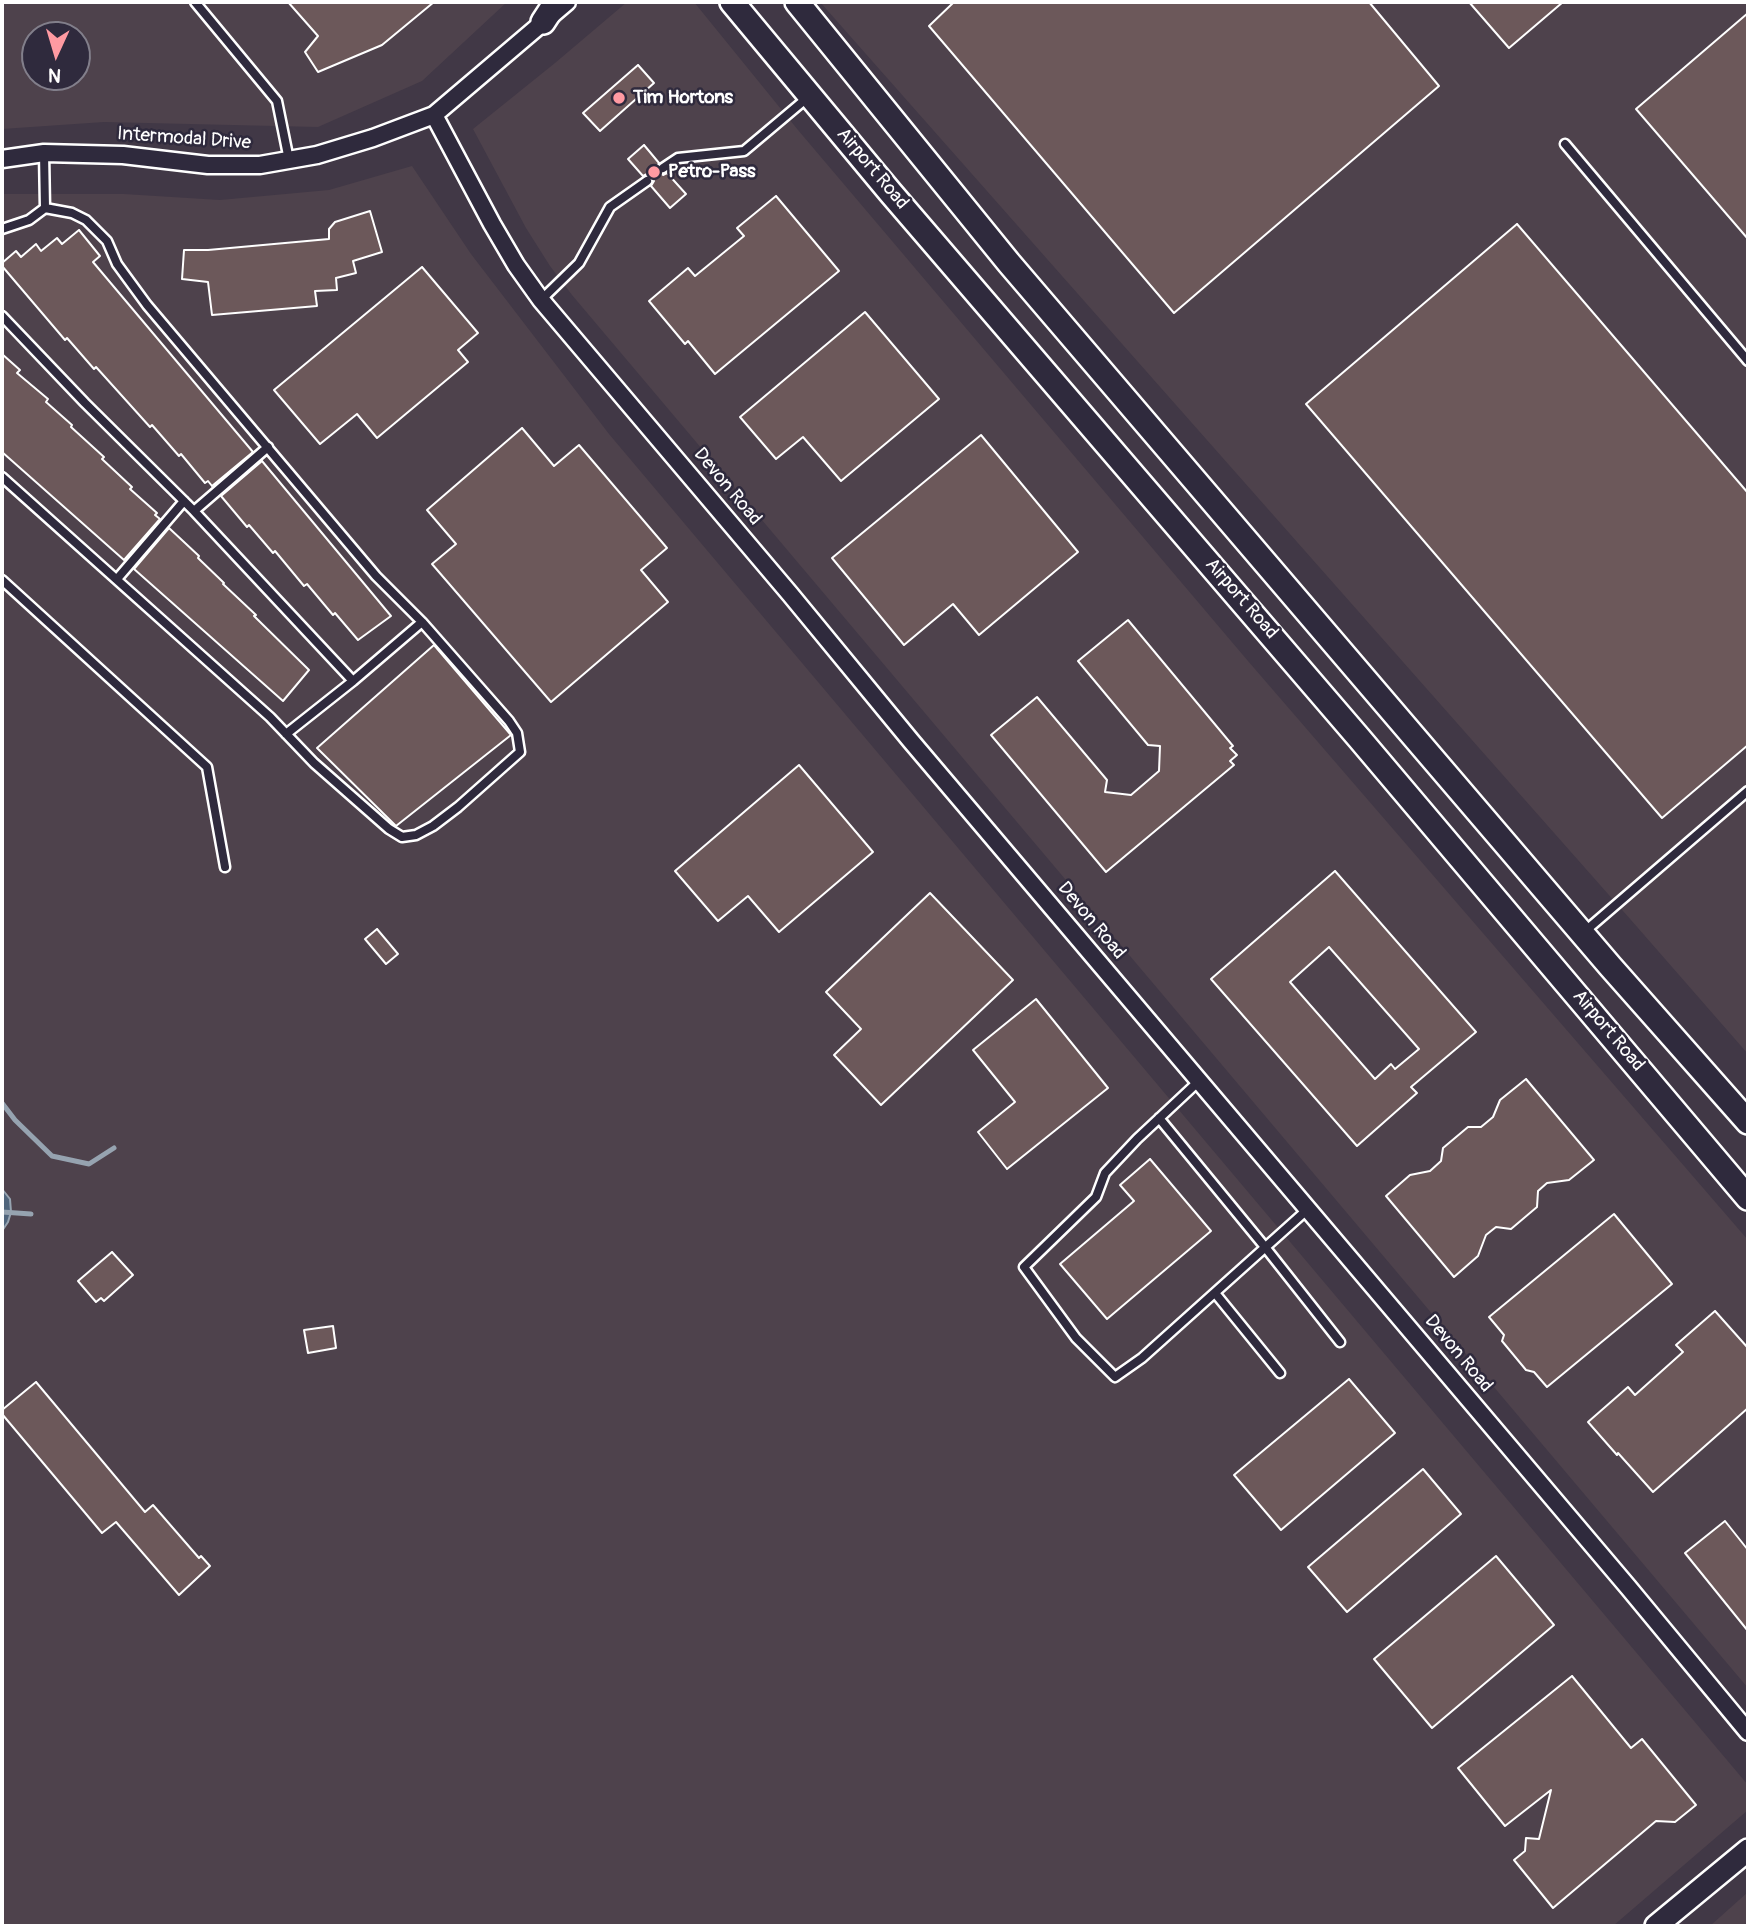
<!DOCTYPE html>
<style>
body{margin:0}
#map{position:relative;width:1750px;height:1928px;overflow:hidden;background:#413846;font-family:Pangolin,sans-serif}
canvas{display:block}
.frame{position:absolute;inset:0;border:4px solid #fff;pointer-events:none}
.north{position:absolute;left:21px;top:21px;width:70px;height:70px;box-sizing:border-box;background:#2f2a3d;border:2px solid #827f8b;border-radius:50%;rotate:184deg;font-size:19px;font-weight:700;line-height:28px;text-align:center;color:#fff}
.north::after{content:'';display:block;margin:auto;width:24px;height:32px;background:#ff9aa2;clip-path:polygon(50% 0,100% 100%,50% 72%,0 100%)}
</style>
<div id="map">
<canvas width="1750" height="1928"></canvas>
<div class="frame"></div>
<div class="north">N</div>
</div>
<script>
const context = document.querySelector('canvas').getContext('2d');
context.lineJoin = 'round';
function paint(path, color) { context.fillStyle = color; context.fill(path, 'evenodd'); }
const toPath = rows => new Path2D(rows.map(r => 'M' + r).join(''));
function trace(path, color, width, dash) { context.strokeStyle = color; context.lineWidth = width; context.lineCap = dash ? 'butt' : 'round'; context.setLineDash(dash || []); context.stroke(path); }
function write(font, color, halo, rows, align = 'center') {
  context.font = font + ' Pangolin,sans-serif'; context.lineWidth = 5; context.setLineDash([]); context.textBaseline = 'middle'; context.strokeStyle = halo; context.fillStyle = color; for (const [text, x, y, turn = 0] of rows) {
    context.save(); context.translate(x, y); context.rotate((+turn || 0) * Math.PI / 180); context.textAlign = isNaN(turn) ? turn : align; if (halo) context.strokeText(text, 0, 0); context.fillText(text, 0, 0); context.restore();
  }
}
paint(toPath([
 [2,2,507,2,422,81,318,127,104,122,2,129],
 [35,35,77,35,77,77,35,77],
 [627,2,694,2,798,130,1248,661,1748,1240,1748,1688,572,295,550,266,526,228,473,129,555,63],
 [820,2,1748,2,1748,1054,1631,920],
 [412,166,471,254,609,434,1748,1785,1748,1810,1613,1926,2,1926,2,194,124,194,220,200,329,190],
 [1748,1892,1748,1926,1710,1926]
]), '#4e424c');
const water = toPath([
 [2,1189,10,1199,11,1212,8,1222,2,1231,2,1189]
]);
paint(water, '#50657c');
trace(water, '#96a3b0', 2);
trace(toPath([
 [2,1103,15,1120,52,1156,89,1164,114,1148],
 [2,1212,31,1214]
]), '#96a3b0', 5);
const building = toPath([
 [288,2,434,2,382,45,318,72,305,52,318,36,288,2],
 [954,2,1369,2,1439,86,1174,313,929,26,954,2],
 [1469,2,1563,2,1509,48,1469,2],
 [1748,13,1748,239,1636,109,1748,13],
 [638,65,654,83,600,131,583,113,638,65],
 [644,145,659,163,656,168,658,172,663,175,667,173,686,194,670,208,651,186,654,181,652,177,647,174,643,176,628,159,644,145],
 [776,196,839,271,715,374,688,341,685,344,649,301,688,268,695,276,744,236,737,228,776,196],
 [370,211,382,252,353,261,356,273,336,278,337,290,315,291,317,306,212,315,208,282,182,279,184,250,208,250,329,239,329,229,335,222,370,211],
 [1517,224,1748,493,1748,745,1662,818,1306,404,1517,224],
 [79,230,100,256,93,262,253,452,212,486,208,481,205,483,181,454,179,456,152,425,150,427,96,367,94,369,67,338,65,340,2,266,2,263,16,251,21,257,36,244,41,251,57,238,62,244,79,230],
 [422,267,478,333,458,350,468,362,377,438,357,414,320,444,274,390,422,267],
 [865,312,939,399,841,481,803,437,776,459,740,417,865,312],
 [2,354,20,370,17,373,48,399,46,402,72,425,71,427,104,457,102,459,132,487,130,489,157,513,155,515,160,519,124,560,2,452,2,354],
 [522,428,554,466,579,445,667,548,641,570,668,602,551,702,432,564,456,544,427,510,522,428],
 [981,435,1078,552,979,635,953,604,904,645,832,558,981,435],
 [262,461,391,616,358,640,335,613,333,615,307,584,304,586,275,551,273,553,249,525,247,527,221,496,262,461],
 [169,528,199,556,198,558,224,583,223,584,256,615,254,616,309,670,283,701,134,569,169,528],
 [1128,620,1233,746,1230,748,1237,755,1230,761,1234,765,1106,872,991,735,1037,697,1107,780,1105,792,1131,795,1159,771,1160,746,1148,745,1078,661,1128,620],
 [434,645,511,735,396,826,317,748,434,645],
 [799,765,873,852,779,932,748,896,718,921,675,871,799,765],
 [1335,871,1476,1032,1411,1087,1417,1093,1357,1146,1211,979,1335,871],
 [1329,947,1419,1049,1395,1069,1391,1064,1375,1079,1290,982,1329,947],
 [930,893,1013,980,881,1105,834,1055,861,1029,826,992,930,893],
 [377,929,398,954,386,964,365,939,377,929],
 [1036,999,1108,1088,1007,1169,978,1132,1015,1102,973,1050,1036,999],
 [1526,1079,1594,1160,1569,1180,1547,1183,1538,1191,1537,1207,1511,1229,1496,1227,1486,1235,1478,1256,1454,1277,1386,1196,1410,1175,1430,1171,1441,1161,1443,1148,1468,1127,1481,1127,1493,1117,1500,1100,1526,1079],
 [1150,1159,1211,1231,1107,1319,1060,1264,1134,1201,1120,1185,1150,1159],
 [1614,1214,1672,1284,1547,1387,1534,1372,1526,1370,1502,1341,1504,1335,1489,1317,1614,1214],
 [112,1252,133,1275,104,1301,101,1298,96,1302,78,1281,112,1252],
 [1715,1311,1748,1348,1748,1408,1653,1492,1618,1453,1617,1455,1588,1422,1628,1387,1635,1395,1683,1352,1676,1345,1715,1311],
 [333,1326,336,1348,308,1353,304,1330,333,1326],
 [1349,1379,1395,1433,1281,1530,1234,1475,1349,1379],
 [36,1382,145,1512,153,1505,199,1558,201,1556,210,1566,179,1595,116,1522,102,1533,2,1414,2,1410,36,1382],
 [1423,1469,1461,1514,1347,1612,1308,1567,1423,1469],
 [1725,1521,1748,1550,1748,1631,1685,1553,1725,1521],
 [1496,1556,1554,1625,1432,1728,1374,1659,1496,1556],
 [1572,1676,1631,1748,1642,1739,1696,1805,1675,1822,1656,1821,1553,1908,1514,1860,1525,1851,1526,1838,1539,1839,1551,1790,1505,1826,1458,1768,1572,1676]
]);
paint(building, '#6c585a');
trace(building, '#fff', 2);
const service = toPath([
 [195,2,277,101,289,160],
 [1565,144,1748,361],
 [663,168,678,158,744,151,807,98],
 [2,229,29,220,45,208,44,153],
 [541,300,579,263,610,207,647,181],
 [2,316,85,403,194,511,353,681,422,622],
 [2,477,270,717,314,763,389,829,402,837,416,835,433,826,458,807,520,752,517,733,509,721,422,622,376,576,147,305,117,264,107,241,86,220,72,213,45,208],
 [194,511,268,447],
 [117,579,184,501],
 [2,580,207,767,225,867],
 [286,734,353,681],
 [1583,933,1748,791],
 [1199,1081,1137,1139,1105,1173,1096,1197,1024,1267,1076,1338,1115,1377,1142,1358,1308,1209],
 [1159,1118,1265,1247,1340,1342],
 [1215,1293,1280,1373]
]);
const minor = toPath([
 [434,115,492,224,516,265,541,300,790,594,911,741,1628,1587,1748,1732],
 [2,159,44,153,123,155,208,165,260,165,317,155,373,138,434,115,567,2]
]);
const tertiary = toPath([
 [1656,1926,1748,1850]
]);
const secondary = toPath([
 [732,2,890,192,1359,738,1748,1198],
 [797,2,1009,263,1610,966,1748,1122],
 [543,22,556,2]
]);
trace(service, '#fff', 13);
trace(minor, '#fff', 21);
trace(tertiary, '#fff', 26);
trace(secondary, '#fff', 28);
trace(service, '#2f2a3d', 8);
trace(minor, '#2f2a3d', 16);
trace(tertiary, '#2f2a3d', 21);
trace(secondary, '#2f2a3d', 23);
for (const [x, y, r, color] of [
 [619,98,7,"#ff9aa2"],
 [654,172,7,"#ff9aa2"]
]) { const dot = new Path2D(); dot.arc(x, y, r, 0, 2 * Math.PI); context.fillStyle = color; context.fill(dot); trace(dot, '#2f2a3d', 2.5); }
write('bold 19px', '#fff', '#2f2a3d', [
 ["Tim Hortons",633,98],
 ["Petro-Pass",668,172]
], 'left');
write('19px', '#fff', '#2f2a3d', [
 ["Intermodal Drive",184,139,4],
 ["Airport Road",872,169,50],
 ["Devon Road",727,487,50],
 ["Airport Road",1241,599,49],
 ["Devon Road",1091,921,50],
 ["Airport Road",1608,1031,50],
 ["Devon Road",1458,1354,50]
]);
</script>
